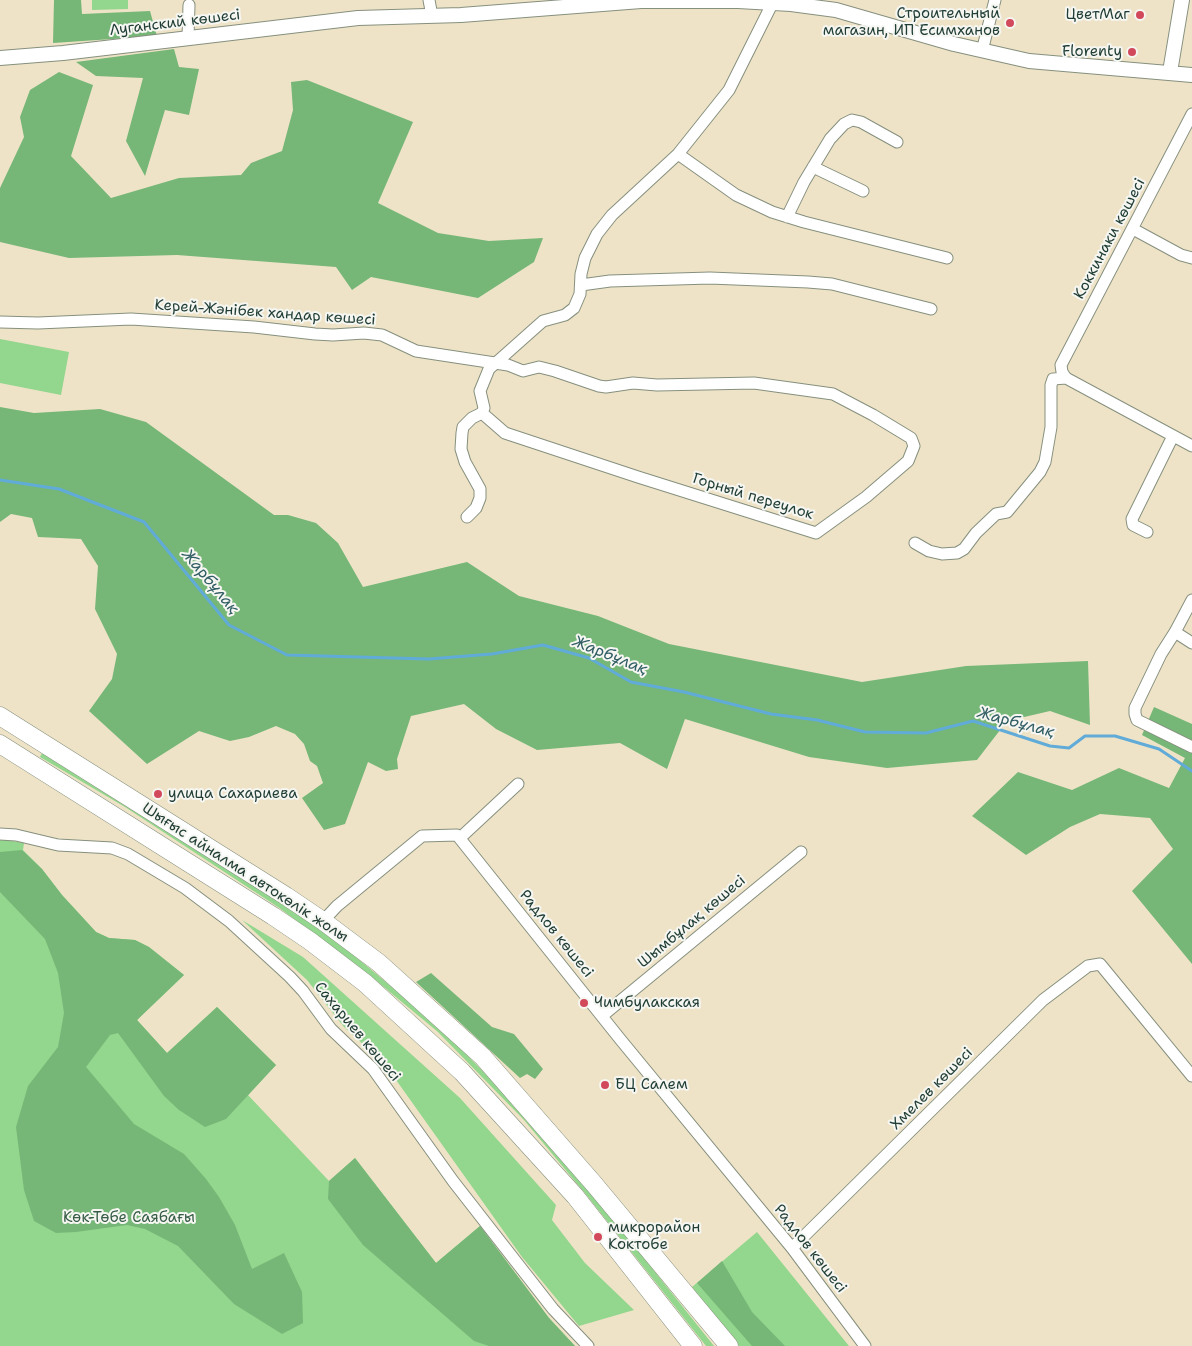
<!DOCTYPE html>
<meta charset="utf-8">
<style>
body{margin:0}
canvas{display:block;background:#eee3c7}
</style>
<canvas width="1192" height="1346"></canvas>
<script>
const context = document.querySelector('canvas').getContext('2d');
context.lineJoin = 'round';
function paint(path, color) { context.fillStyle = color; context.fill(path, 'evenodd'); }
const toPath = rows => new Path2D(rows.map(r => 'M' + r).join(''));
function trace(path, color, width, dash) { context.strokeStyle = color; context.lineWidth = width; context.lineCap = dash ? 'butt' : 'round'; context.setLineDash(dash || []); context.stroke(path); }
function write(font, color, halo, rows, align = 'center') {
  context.font = font + ' "Shantell Sans",sans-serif'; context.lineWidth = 4; context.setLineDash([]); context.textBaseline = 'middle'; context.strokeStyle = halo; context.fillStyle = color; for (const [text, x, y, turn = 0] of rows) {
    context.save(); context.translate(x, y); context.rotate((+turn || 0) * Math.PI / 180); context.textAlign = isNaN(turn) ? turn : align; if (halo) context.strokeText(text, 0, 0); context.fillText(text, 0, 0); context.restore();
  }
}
paint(toPath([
 [92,0,128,0,128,9,92,10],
 [0,339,69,352,61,395,0,383],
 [42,753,166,826,281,902,338,942,441,1028,527,1117,592,1193,714,1346,706,1346,588,1197,524,1120,438,1032,379,983,278,907,125,807,40,757],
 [0,839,24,843,23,850,42,869,62,895,96,932,109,938,135,940,149,947,184,975,137,1020,167,1053,217,1007,276,1065,248,1095,329,1181,355,1158,436,1263,480,1226,549,1318,575,1346,0,1346],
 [242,920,303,957,460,1098,556,1205,552,1220,585,1263,634,1310,579,1326,522,1257,384,1063,344,1027,307,980],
 [757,1232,849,1346,739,1346,692,1287]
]), '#93d68d');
paint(toPath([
 [54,0,81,0,82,14,150,11,157,36,53,43],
 [174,49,179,67,199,69,189,115,165,110,145,176,126,141,143,78,96,76,76,62],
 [59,72,93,85,71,156,111,198,179,178,241,175,251,163,282,151,293,110,291,82,307,80,413,122,378,203,438,233,489,241,543,238,534,262,478,298,371,277,352,290,336,267,177,255,69,258,0,242,0,188,24,137,20,117,30,90],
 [0,407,34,413,100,409,146,422,274,515,288,515,316,523,338,543,363,587,467,562,519,596,598,616,669,644,862,682,966,666,1088,661,1090,725,1050,711,1007,721,977,760,887,768,809,757,685,719,667,769,620,743,537,750,496,729,464,704,411,716,397,759,398,769,386,771,368,762,345,824,324,830,302,798,323,783,317,766,310,761,304,744,295,734,276,726,249,737,230,741,199,731,147,764,89,711,112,679,117,654,95,609,98,566,81,539,38,537,32,518,11,514,0,522],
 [1154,707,1192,724,1192,964,1132,891,1173,849,1150,818,1100,814,1070,827,1026,855,972,816,1018,772,1072,790,1119,768,1169,788,1185,758,1142,735],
 [22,850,42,869,62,895,96,932,109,938,135,940,149,947,184,975,137,1020,167,1053,217,1007,276,1065,226,1119,205,1127,179,1110,164,1096,118,1033,110,1035,86,1067,134,1124,184,1154,206,1179,219,1197,235,1225,252,1269,284,1253,302,1292,303,1323,282,1334,234,1304,178,1246,145,1229,127,1225,76,1232,56,1233,34,1221,24,1190,16,1127,28,1086,58,1047,64,1013,58,973,45,939,0,892,0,852],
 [431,973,492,1027,514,1034,543,1069,535,1079,527,1074,520,1078,416,982],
 [355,1158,436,1263,480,1226,549,1318,575,1346,489,1346,474,1341,363,1245,328,1199,329,1181],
 [722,1261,752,1312,785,1346,752,1346,697,1283]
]), '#76b778');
trace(toPath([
 [0,480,59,489,144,522,229,625,287,655,429,659,492,654,543,645,589,658,631,682,684,692,771,714,817,720,865,732,926,733,973,721,1050,746,1069,748,1085,736,1115,736,1159,749,1192,771]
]), '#60abd8', 3);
const minor = toPath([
 [429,0,432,16],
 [188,37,189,5],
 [982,51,995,0],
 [1192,114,1061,365,1062,372,1066,378,1192,446],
 [678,154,736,195,772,212,804,222,947,258],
 [813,167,863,191],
 [787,217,804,182,830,139,844,124,852,120,861,122,897,142],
 [1133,229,1181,255,1192,258],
 [581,285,610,281,710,278,808,282,832,284,931,309],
 [0,322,38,323,131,319,254,327,315,334,333,335,364,333,382,335,416,351,508,365,523,371,539,367,555,371,599,386,606,387,633,383,657,385,754,383,833,394,873,415,911,438,914,446,908,461,866,497,816,533,638,477,505,433,482,413],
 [467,517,476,508,480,498,480,489,465,462,461,449,462,433,463,427,472,418,482,413,484,408,480,391,489,369,543,321,565,315,574,308,580,294,581,274,585,258,597,234,612,215,678,154,729,90,773,2],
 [1147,532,1133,525,1132,519,1173,436],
 [915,543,929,551,942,554,957,553,964,549,976,533,996,514,1007,512,1040,472,1045,462,1051,427,1051,385,1053,379,1066,378],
 [1192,600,1175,632,1161,654,1135,708,1135,714,1137,720,1192,747],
 [1175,632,1192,643],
 [0,834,16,835,58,845,112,848,128,854,185,888,229,921,290,977,303,991,331,1029,373,1069,453,1181,492,1231,553,1309,588,1346],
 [460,838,518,784],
 [323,921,337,906,422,836,457,835,620,1039,792,1248,865,1346],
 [602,1016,801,852],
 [792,1248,1043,1000,1088,966,1100,964,1192,1076]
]);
const tertiary = toPath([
 [0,58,63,53,358,18,461,15,641,1,738,1,791,4,836,10,954,44,1029,61,1192,75],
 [1170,72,1182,0]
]);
const primary = toPath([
 [0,716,286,896,323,921,379,963,483,1057,594,1184,729,1346],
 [0,744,273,916,310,941,365,983,462,1072,575,1196,693,1346]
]);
trace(minor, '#86907e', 13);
trace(tertiary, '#86907e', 16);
trace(primary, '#86907e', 19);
trace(minor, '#fff', 11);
trace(tertiary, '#fff', 14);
trace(primary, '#fff', 18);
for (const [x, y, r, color] of [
 [1140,15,5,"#d1495b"],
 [1010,23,5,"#d1495b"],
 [1132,52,5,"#d1495b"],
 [158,794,5,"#d1495b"],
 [584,1003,5,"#d1495b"],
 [605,1085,5,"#d1495b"],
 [598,1237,5,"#d1495b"]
]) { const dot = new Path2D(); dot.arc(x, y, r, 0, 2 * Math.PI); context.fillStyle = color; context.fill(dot); trace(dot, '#f6f6f2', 2); }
write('15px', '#1f3d34', '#f6f6f2', [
 ["Строительный",1000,14,"right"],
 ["магазин, ИП Есимханов",1000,31,"right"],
 ["ЦветМаг",1130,15,"right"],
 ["Florenty",1122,52,"right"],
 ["улица Сахариева",168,794],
 ["Чимбулакская",594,1003],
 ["БЦ Салем",615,1085],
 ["микрорайон",608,1228],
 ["Коктобе",608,1245]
], 'left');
write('15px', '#1f3d34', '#f6f6f2', [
 ["Луганский көшесі",175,23,-7],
 ["Коккинаки көшесі",1110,239,-62],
 ["Керей-Жәнібек хандар көшесі",265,313,4],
 ["Горный переулок",753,497,17],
 ["Шығыс айналма автокөлік жолы",245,873,33],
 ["Шымбұлақ көшесі",692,922,-40],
 ["Радлов көшесі",556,934,51],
 ["Сахариев көшесі",357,1032,50],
 ["Хмелев көшесі",932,1089,-45],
 ["Радлов көшесі",810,1249,52]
]);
write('15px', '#365c46', '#f6f6f2', [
 ["Көк-Төбе Саябағы",129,1218]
]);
write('italic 16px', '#325e65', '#f6f6f2', [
 ["Жарбұлақ",210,582,50],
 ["Жарбұлақ",610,656,22],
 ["Жарбұлақ",1016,723,15]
]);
</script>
